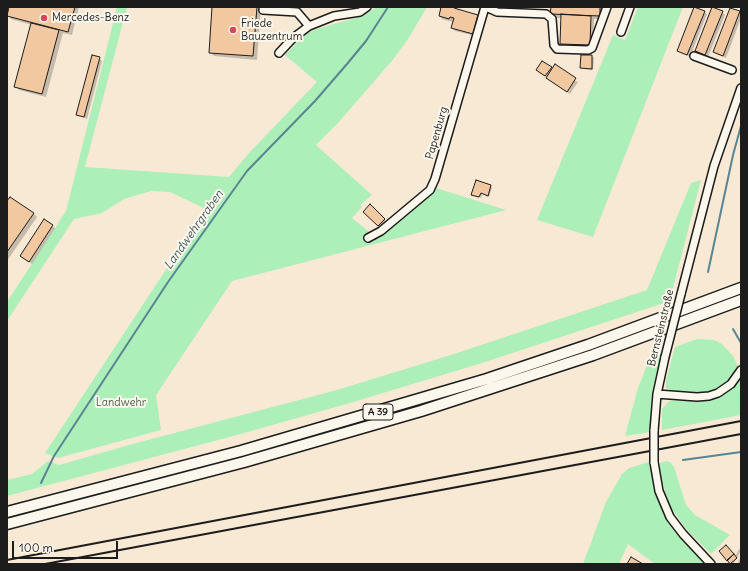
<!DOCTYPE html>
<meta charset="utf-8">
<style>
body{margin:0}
#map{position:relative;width:748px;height:571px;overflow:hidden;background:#f8e9d5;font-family:Delius,sans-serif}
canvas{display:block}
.frame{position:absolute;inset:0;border:8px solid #1c1c1c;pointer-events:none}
.scale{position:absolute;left:12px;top:541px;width:106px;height:18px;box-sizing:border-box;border:2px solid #1c1c1c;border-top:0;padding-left:5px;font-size:12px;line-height:14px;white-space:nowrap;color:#1c1c1c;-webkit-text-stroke:3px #fbf7ec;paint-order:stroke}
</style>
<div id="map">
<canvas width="748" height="571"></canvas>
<div class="frame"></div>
<div class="scale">100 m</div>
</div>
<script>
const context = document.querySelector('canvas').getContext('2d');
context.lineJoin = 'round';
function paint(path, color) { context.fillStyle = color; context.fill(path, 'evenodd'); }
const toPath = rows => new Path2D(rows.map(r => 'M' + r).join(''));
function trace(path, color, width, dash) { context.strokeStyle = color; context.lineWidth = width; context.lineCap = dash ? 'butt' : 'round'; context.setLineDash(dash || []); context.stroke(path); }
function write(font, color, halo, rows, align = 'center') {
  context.font = font + ' Delius,sans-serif'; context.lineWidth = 4; context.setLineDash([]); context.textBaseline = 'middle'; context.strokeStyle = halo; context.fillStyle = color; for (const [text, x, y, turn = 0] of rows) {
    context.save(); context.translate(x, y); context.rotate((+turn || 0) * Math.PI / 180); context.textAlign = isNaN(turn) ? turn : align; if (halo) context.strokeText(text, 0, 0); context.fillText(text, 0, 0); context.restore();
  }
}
paint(toPath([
 [117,7,127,7,85,167,229,177,249,153,317,82,285,55,304,35,316,29,363,16,377,7,427,7,408,39,391,62,337,124,316,145,372,195,360,205,362,207,352,218,378,239,436,188,506,210,232,281,156,395,161,430,58,458,45,453,206,209,170,192,151,191,124,199,102,213,74,219,7,321,7,302,66,211],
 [638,7,683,7,593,237,537,220,613,35,625,40],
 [701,180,673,288,667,302,482,363,350,403,237,435,7,496,7,480,32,474,48,461,59,465,129,445,337,390,454,354,647,290,691,183],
 [697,339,714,340,722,344,733,356,738,366,738,370,730,382,709,393,699,394,670,390,666,388,666,380,675,347],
 [662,352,652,392,650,432,625,436,638,388,649,360],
 [741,377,741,415,662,430,662,409,669,401,715,397,728,391],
 [652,461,655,492,665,516,704,564,655,564,628,544,619,564,583,564,606,502,622,474,629,468],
 [667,461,670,462,674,467,686,505,695,515,730,535,711,554,687,530,671,508,665,492,660,470,660,463]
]), '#adefb9');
paint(toPath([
 [10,7,79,7,72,35,63,33,46,97,19,90,15,86,32,25,11,19,8,15],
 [213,7,261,7,257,60,214,56,210,52],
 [442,7,458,7,457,10,478,16,481,19,476,36,455,31,452,28,453,22,442,19,440,16],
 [552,7,603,7,603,19,594,19,593,49,564,48,561,44,562,18,555,18,551,14],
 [704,12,707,14,690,57,681,53,678,51],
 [722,12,725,15,708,57,699,53,696,51],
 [740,12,741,18,726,58,717,54,714,52],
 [592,56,594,58,593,70,583,69,581,68],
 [99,58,102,61,87,119,78,115],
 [551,68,578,82,570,94,539,72],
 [491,186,492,188,489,197,482,194,481,198,472,194],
 [7,203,33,213,37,217,7,261],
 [370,206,386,221,380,227,364,212],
 [44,220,55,228,32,264,21,256],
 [739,549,741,550,737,558,733,564,721,552,735,557],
 [740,558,741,564,737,564]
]), '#0003');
trace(toPath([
 [708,272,733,155,741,126],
 [733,329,741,343],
 [683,460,741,452],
 [41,483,54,456,168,282,247,171,315,101,347,64,366,41,388,7]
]), '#598592', 2);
const building = toPath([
 [9,7,75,7,68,32,7,16,9,7],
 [212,7,257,7,253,56,209,53,212,7],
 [441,7,455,7,454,8,478,15,473,34,451,28,454,18,450,17,449,19,439,16,441,7],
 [551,7,600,7,600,16,550,14,551,7],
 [694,7,705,11,687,55,677,51,694,7],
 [712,7,723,11,705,55,695,51,712,7],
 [730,8,740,11,723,56,713,52,730,8],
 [561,14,591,16,590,45,560,44,561,14],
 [31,23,59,30,42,94,14,87,31,23],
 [92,55,100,57,84,117,76,115,92,55],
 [581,55,592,55,592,69,580,68,581,55],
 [542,61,552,67,545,76,536,70,542,61],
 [555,64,576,78,567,92,546,78,555,64],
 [476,180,491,185,488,196,481,193,479,197,471,195,476,180],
 [10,197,34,213,7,252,7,201,10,197],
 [370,204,385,219,378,226,363,212,370,204],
 [44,219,53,225,29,262,20,256,44,219],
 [726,545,734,554,727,561,719,551,726,545],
 [734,554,737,558,730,564,727,560,734,554],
 [631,557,643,564,627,564,631,557]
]);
paint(building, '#f1c8a0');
trace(building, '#1c1c1c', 1);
const minor = toPath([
 [486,7,497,12,546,14,552,19,554,45,557,49,588,50,592,48,607,7],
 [263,10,297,12,309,26],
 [621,32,630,7],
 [279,53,293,38,309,26,334,16,360,12,367,7],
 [694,56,732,70],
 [368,238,381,231,430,190,435,179,485,7],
 [681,294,714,166,741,88],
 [657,394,697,397,709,396,718,393,731,384,741,370],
 [654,431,657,394,665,357],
 [654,462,659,491,670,517,683,534,711,564]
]);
const highway = toPath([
 [7,512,241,451,487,379,588,345,741,288],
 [7,524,244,462,421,411,593,355,741,300]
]);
trace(minor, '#1c1c1c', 10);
trace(highway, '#1c1c1c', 13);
trace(minor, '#fbf7ec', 7);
trace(highway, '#fbf7ec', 10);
trace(toPath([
 [7,560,741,421],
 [45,564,741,434]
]), '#1c1c1c', 2);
const minorBridge = toPath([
 [665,357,681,294],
 [654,431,654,462]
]);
trace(minorBridge, '#1c1c1c', 10, []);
trace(minorBridge, '#fbf7ec', 7);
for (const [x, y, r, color] of [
 [44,18,4,"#d1495b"],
 [233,30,4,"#d1495b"]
]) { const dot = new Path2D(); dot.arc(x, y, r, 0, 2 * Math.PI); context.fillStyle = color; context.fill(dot); trace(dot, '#fbf7ec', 1.5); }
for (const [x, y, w] of [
 [378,412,30]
]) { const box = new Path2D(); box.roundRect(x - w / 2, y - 8, w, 16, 3); context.fillStyle = '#fbf7ec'; context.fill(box); trace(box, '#1c1c1c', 1); }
write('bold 10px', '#1c1c1c', null, [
 ["A 39",378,412]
]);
write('11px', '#1c1c1c', '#fbf7ec', [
 ["Mercedes-Benz",52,18],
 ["Friede",241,24],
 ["Bauzentrum",241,37]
], 'left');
write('11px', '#1c1c1c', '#fbf7ec', [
 ["Papenburg",437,133,-74],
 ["Bernsteinstraße",661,328,-76]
]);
write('11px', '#485b4b', '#fbf7ec', [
 ["Landwehr",121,403]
]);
write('italic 12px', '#3f5961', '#fbf7ec', [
 ["Landwehrgraben",194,230,-55]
]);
</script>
